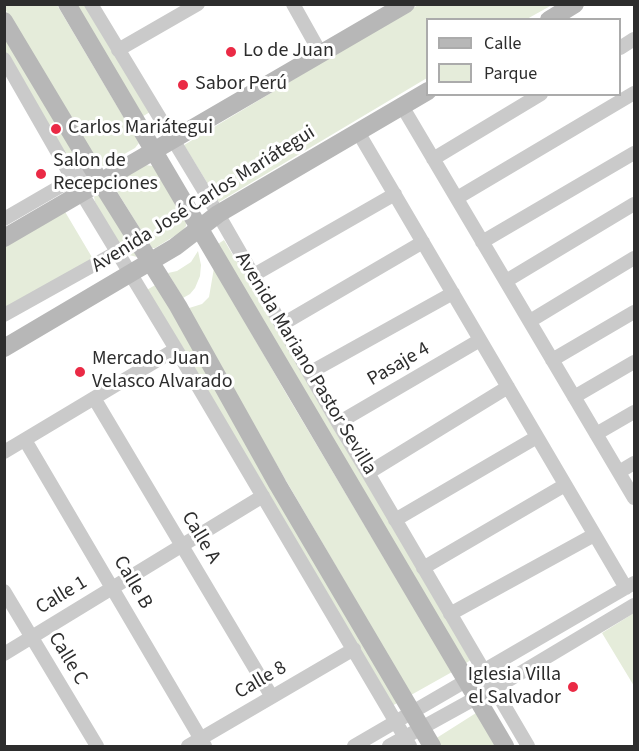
<!DOCTYPE html>
<meta charset="utf-8">
<style>
body{margin:0}
#map{position:relative;width:639px;height:751px;overflow:hidden;background:#fff;font-family:"Source Sans 3",sans-serif}
canvas{display:block}
.frame{position:absolute;inset:0;border:6px solid #2d2d2d;pointer-events:none}
.legend{position:absolute;left:426px;top:18px;width:195px;height:78px;box-sizing:border-box;background:#fff;border:2px solid #ababab;margin:0;padding:8px 10px;list-style:none;font-size:18px;color:#2d2d2d}
.legend li{display:flex;align-items:center;gap:12px;height:30px}
.legend b{width:30px;border:2px solid #ababab}
</style>
<div id="map">
<canvas width="639" height="751"></canvas>
<div class="frame"></div>
<ul class="legend">
<li><b style="height:8px;background:#b7b7b7"></b>Calle</li>
<li><b style="height:16px;background:#e5ecda"></b>Parque</li>
</ul>
</div>
<script>
const context = document.querySelector('canvas').getContext('2d');
context.lineJoin = 'round';
function paint(path, color) { context.fillStyle = color; context.fill(path, 'evenodd'); }
const toPath = rows => new Path2D(rows.map(r => 'M' + r).join(''));
function trace(path, color, width, dash) { context.strokeStyle = color; context.lineWidth = width; context.lineCap = dash ? 'butt' : 'round'; context.setLineDash(dash || []); context.stroke(path); }
function write(font, color, halo, rows, align = 'center') {
  context.font = font + ' "Source Sans 3",sans-serif'; context.lineWidth = 6; context.setLineDash([]); context.textBaseline = 'middle'; context.strokeStyle = halo; context.fillStyle = color; for (const [text, x, y, turn = 0] of rows) {
    context.save(); context.translate(x, y); context.rotate((+turn || 0) * Math.PI / 180); context.textAlign = isNaN(turn) ? turn : align; if (halo) context.strokeText(text, 0, 0); context.fillText(text, 0, 0); context.restore();
  }
}
paint(toPath([
 [4,5,57,5,139,143,135,148,103,166,97,165,5,9],
 [73,5,86,5,150,112,140,118],
 [418,5,552,5,527,19,428,20,427,78,219,202,184,145],
 [4,33,75,151,63,158,5,53],
 [145,165,153,166,186,219,186,226,181,232,155,248,152,248,113,185],
 [98,191,137,257,129,255,121,250,95,202,94,197],
 [64,210,93,259,5,311,4,245],
 [224,240,472,659,462,666,215,246],
 [198,251,201,265,200,276,195,288,190,294,183,298,168,273,177,271,191,262],
 [214,268,287,395,452,672,411,695,186,309,202,304,209,297],
 [157,284,399,702,390,707,145,291],
 [634,613,634,686,602,633],
 [476,713,495,746,440,746,435,739]
]), '#e5ecda');
trace(toPath([
 [91,4,218,214,338,423,368,473,528,746],
 [293,4,321,54],
 [620,48,634,39],
 [118,50,198,4],
 [4,59,67,169,176,349,410,746],
 [402,106,634,498],
 [358,132,626,588],
 [433,159,541,94],
 [457,198,634,93],
 [4,219,92,168],
 [482,242,634,153],
 [252,276,395,194],
 [506,281,634,204],
 [4,315,117,252],
 [530,321,634,258],
 [281,325,423,242],
 [552,360,634,312],
 [309,373,453,293],
 [574,397,634,362],
 [94,398,272,697],
 [338,423,480,340],
 [596,434,634,412],
 [25,440,205,746],
 [4,452,176,349],
 [619,472,634,463],
 [368,473,508,387],
 [395,520,537,437],
 [423,568,565,485],
 [4,591,97,746],
 [450,614,594,535],
 [4,654,263,496],
 [188,746,354,649],
 [354,746,634,583],
 [389,746,512,678,634,605]
]), '#cacaca', 14);
trace(toPath([
 [67,4,505,746],
 [549,20,575,4],
 [4,21,101,183,178,306,278,485,432,746],
 [4,238,406,4],
 [4,348,175,247,218,214,428,91]
]), '#b7b7b7', 18);
for (const [x, y, r, color] of [
 [231,52,6,"#ea2a45"],
 [183,85,6,"#ea2a45"],
 [56,129,6,"#ea2a45"],
 [41,174,6,"#ea2a45"],
 [80,372,6,"#ea2a45"],
 [573,687,6,"#ea2a45"]
]) { const dot = new Path2D(); dot.arc(x, y, r, 0, 2 * Math.PI); context.fillStyle = color; context.fill(dot); trace(dot, '#fff', 2); }
write('20px', '#2d2d2d', '#fff', [
 ["Lo de Juan",243,52],
 ["Sabor Perú",195,85],
 ["Carlos Mariátegui",68,129],
 ["Salon de",53,162],
 ["Recepciones",53,185],
 ["Mercado Juan",92,360],
 ["Velasco Alvarado",92,383],
 ["Iglesia Villa",561,676,"right"],
 ["el Salvador",561,699,"right"]
], 'left');
write('20px', '#2d2d2d', '#fff', [
 ["Avenida José Carlos Mariátegui",204,200,-32],
 ["Avenida Mariano Pastor Sevilla",305,364,59],
 ["Pasaje 4",399,365,-30],
 ["Calle A",200,538,59],
 ["Calle B",132,583,60],
 ["Calle 1",62,596,-31],
 ["Calle C",67,659,59],
 ["Calle 8",261,681,-30]
]);
</script>
